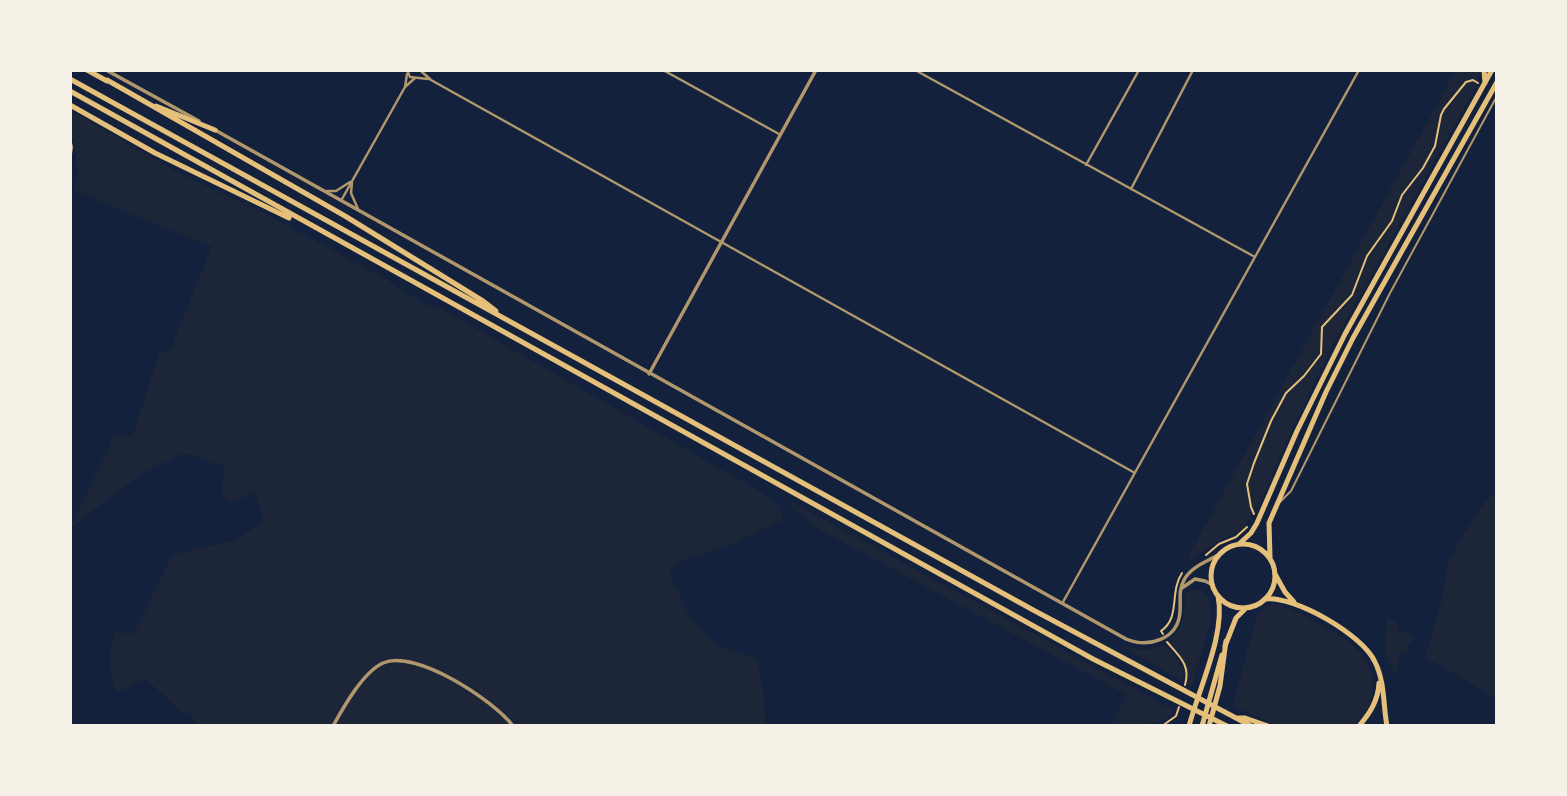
<!DOCTYPE html>
<style>
body{margin:0}
#map{position:relative;width:1567px;height:796px;overflow:hidden;background:#14213d;font-family:"Fira Sans Condensed",sans-serif}
canvas{display:block}
.frame{position:absolute;inset:0;border:72px solid #f6f1e7;pointer-events:none}
</style>
<div id="map">
<canvas width="1567" height="796"></canvas>
<div class="frame"></div>
</div>
<script>
const g = document.querySelector('canvas').getContext('2d');
g.lineJoin = 'round';
function fill(path, color) { g.fillStyle = color; g.fill(path, 'evenodd'); }
function stroke(path, color, width, dash) { g.strokeStyle = color; g.lineWidth = width; g.lineCap = dash ? 'butt' : 'round'; g.setLineDash(dash || []); g.stroke(path); }
fill(new Path2D(`
 M1456,70H1480L1476,87L1333,344L1292,430L1258,507L1241,531L1222,539L1190,561L1188,557Z
 M70,110L182,175L262,212L388,280L393,285L428,306L440,308L761,492L779,506L782,520L731,545L680,561L670,573L674,584L679,590C678,604 706,640 720,646C731,652 745,654 757,658L763,690L766,726H199L190,716L192,714L181,712L147,680C133,681 126,692 116,692C108,673 109,652 115,632L134,634L172,555L235,540L263,522L258,499L254,491C246,499 239,502 227,501L222,494L224,466L185,453L144,472L70,528L114,437L133,435L160,352L170,350L212,247L73,190L79,173L75,168C78,147 74,146 70,128C69,123 70,115 70,110Z
 M1492,493L1497,499V699L1425,657L1443,596L1447,564L1472,520Z
 M788,500L1174,710C1165,727 1150,722 1133,724C1126,724 1119,726 1111,726L1127,695L809,524C806,513 792,511 788,500Z
 M1192,590H1201L1208,596L1212,617L1192,685L1187,683C1191,664 1178,656 1170,640C1184,627 1185,614 1185,595Z
 M1269,605H1281L1290,609C1322,626 1377,645 1373,689C1372,705 1365,716 1352,726H1279L1233,706L1255,621L1261,611Z
 M1387,618L1394,620L1399,631L1414,636L1412,643H1408L1407,652H1399L1397,672L1394,674L1385,650Z
 M1165,645L1183,667V681L1120,646L1148,650Z`), '#1d2539');
stroke(new Path2D(`
 M1254,514L1251,507L1247,484L1254,463L1271,421L1286,393L1304,376L1321,354L1322,327L1352,295L1367,256L1392,221L1402,195L1423,168L1435,146L1441,115L1444,109L1466,82L1473,80L1478,83
 M1206,555L1219,544L1236,537L1247,527
 M1163,634L1161,631C1181,617 1169,593 1182,573
 M1167,642C1179,656 1191,665 1185,685
 M1162,726L1176,716L1179,707`), '#e5c07b', 2);
stroke(new Path2D(`
 M1280,502L1291,491L1390,293L1497,96`), '#b1986c', 2);
stroke(new Path2D(`
 M407,70L410,77L428,79
 M663,70L779,134
 M915,70L1255,257
 M421,71L431,80L1135,473
 M405,87L415,78
 M70,140L72,147L70,158
 M1086,165L1139,70
 M352,183L351,193L358,209
 M1131,189L1193,70
 M327,191H336L350,182
 M342,199L405,87L407,74
 M1063,602L1359,70`), '#b1986c', 2.5);
stroke(new Path2D(`
 M106,70L199,121
 M1495,70L1497,71
 M215,130L1126,639C1148,648 1178,640 1180,612C1181,601 1178,591 1184,580C1191,567 1206,562 1218,555
 M649,374L816,70
 M1182,588L1195,579L1205,581L1213,585
 M333,726C343,708 363,672 383,663C416,649 493,700 513,726`), '#b1986c', 3.5);
stroke(new Path2D(`
 M1484,70L1485,83
 M1211 576a32 32 0 1 1 64 0a32 32 0 1 1-64 0Z
 M1239,544L1251,533L1257,523L1297,431L1345,334L1492,70
 M1270,557L1269,523L1326,392L1353,338L1497,82
 M1225,646L1236,618L1245,609
 M1189,726C1199,688 1226,633 1218,596
 M1202,726L1222,655`), '#e5c07b', 5);
stroke(new Path2D(`
 M87,70L107,81
 M70,79L1035,611L1251,726
 M107,80L345,216L483,301L496,311
 M70,91L1093,659L1227,726
 M70,105L155,153L289,218
 M156,106L215,130
 M1275,574L1285,592L1294,602
 M1265,599C1294,595 1363,635 1375,662C1385,682 1383,705 1387,726
 M1238,718H1245L1268,726
 M1209,726L1220,686L1226,641
 M1359,726C1370,713 1378,701 1379,683`), '#e5c07b', 5);
</script>
